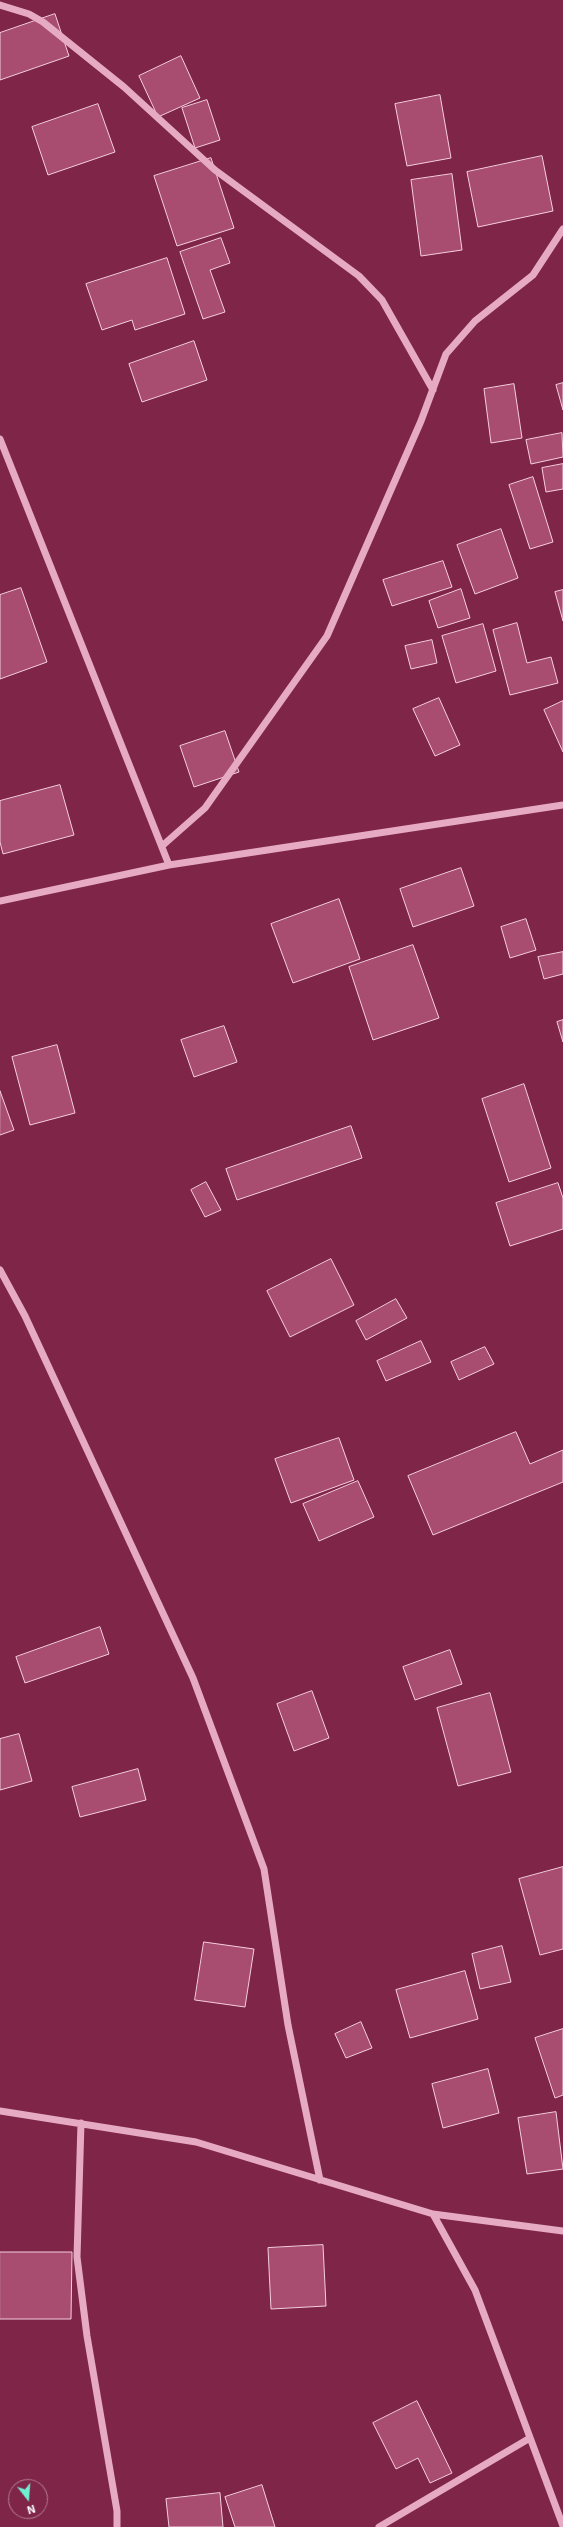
<!DOCTYPE html>
<style>
body{margin:0}
#map{position:relative;width:563px;height:2527px;overflow:hidden;background:#7f2547;font-family:"Exo 2",sans-serif}
canvas{display:block}
.north{position:absolute;left:8px;top:2479px;width:40px;height:40px;box-sizing:border-box;background:#7f2547;border:1px solid #b27c91;border-radius:50%;rotate:163deg;font-size:11px;font-weight:700;line-height:16px;text-align:center;color:#fff}
.north::after{content:'';display:block;margin:auto;width:14px;height:18px;background:#6ff0d2;clip-path:polygon(50% 0,100% 100%,50% 72%,0 100%)}
</style>
<div id="map">
<canvas width="563" height="2527"></canvas>
<div class="north">N</div>
</div>
<script>
const g = document.querySelector('canvas').getContext('2d');
g.lineJoin = 'round';
function fill(path, color) { g.fillStyle = color; g.fill(path, 'evenodd'); }
function stroke(path, color, width, dash) { g.strokeStyle = color; g.lineWidth = width; g.lineCap = dash ? 'butt' : 'round'; g.setLineDash(dash || []); g.stroke(path); }
const building = new Path2D(`
 M55,14L69,56L0,80V33Z
 M181,56L200,98L158,117L139,76Z
 M440,95L451,158L407,166L395,104Z
 M207,100L220,140L195,148L182,108Z
 M98,104L115,152L48,175L32,127Z
 M542,156L553,211L478,227L467,172Z
 M211,158L234,228L177,246L154,176Z
 M452,174L462,250L421,256L411,180Z
 M221,238L230,263L210,270L225,312L203,319L180,252Z
 M167,258L185,314L135,330L132,320L102,330L86,284Z
 M194,341L207,380L142,402L129,364Z
 M563,383V410L556,385Z
 M514,384L522,438L491,443L484,389Z
 M562,433L563,457L531,464L526,440Z
 M563,464V489L546,492L542,468Z
 M533,477L553,542L530,549L509,485Z
 M501,529L518,578L475,594L457,545Z
 M443,561L452,587L392,606L383,580Z
 M21,588L47,662L0,679V595Z
 M461,589L470,618L438,628L429,601Z
 M563,590V621L555,592Z
 M517,623L527,663L551,657L558,683L510,695L493,630Z
 M483,624L496,671L456,683L442,636Z
 M432,640L437,663L411,669L405,646Z
 M439,698L460,745L435,756L413,709Z
 M563,701V752L544,710Z
 M225,731L239,772L194,787L180,746Z
 M60,785L74,835L3,854L0,842V801Z
 M461,868L474,906L413,927L400,889Z
 M339,899L360,959L293,983L271,924Z
 M526,919L536,950L510,958L501,927Z
 M413,945L439,1018L373,1040L349,967Z
 M563,952V974L544,979L538,957Z
 M563,1020V1042L557,1022Z
 M224,1026L237,1062L194,1077L181,1040Z
 M57,1045L75,1113L30,1125L12,1057Z
 M524,1084L551,1168L509,1182L482,1099Z
 M0,1091L14,1130L0,1135Z
 M351,1126L362,1158L237,1200L226,1169Z
 M206,1182L221,1210L205,1217L191,1190Z
 M558,1183L563,1198V1229L510,1246L496,1203Z
 M331,1259L354,1305L290,1337L267,1291Z
 M396,1299L407,1318L366,1340L356,1321Z
 M421,1341L431,1362L386,1381L377,1361Z
 M485,1347L494,1364L459,1380L451,1362Z
 M516,1432L530,1464L563,1450V1482L433,1535L408,1476Z
 M339,1438L354,1480L291,1503L275,1459Z
 M358,1481L374,1517L319,1541L303,1504Z
 M100,1627L109,1654L25,1683L16,1657Z
 M450,1650L462,1684L415,1700L403,1667Z
 M312,1691L329,1738L294,1751L277,1704Z
 M490,1693L511,1772L458,1786L437,1708Z
 M19,1734L32,1781L0,1790V1739Z
 M138,1769L146,1800L80,1817L72,1787Z
 M563,1867V1949L540,1955L519,1879Z
 M204,1942L254,1949L245,2007L195,2000Z
 M502,1946L511,1982L480,1989L472,1954Z
 M465,1971L478,2019L410,2038L396,1990Z
 M361,2022L372,2048L346,2058L335,2034Z
 M563,2029V2095L555,2098L535,2038Z
 M488,2069L499,2113L443,2128L432,2084Z
 M556,2112L563,2169L527,2174L518,2118Z
 M323,2245L326,2306L271,2309L268,2248Z
 M0,2252H72L71,2319H0Z
 M417,2401L452,2473L430,2483L418,2458L396,2469L373,2423Z
 M262,2485L275,2527H235L225,2497Z
 M220,2493L223,2527H169L166,2499Z`);
fill(building, '#a84d70');
stroke(building, '#f5cede', 1);
stroke(new Path2D(`
 M0,5L29,14L43,22L124,87L215,170L359,276L382,300L433,390
 M0,439L169,865
 M162,846L205,808L327,636L421,421L446,354L475,321L533,275L563,229
 M0,901L169,865L563,805
 M0,1270L25,1316L193,1678L264,1869L288,2025L320,2180
 M0,2111L196,2142L433,2214L475,2290L563,2526
 M81,2123L77,2257L87,2336L117,2511V2527
 M433,2214L563,2231
 M379,2527L530,2438`), '#e6abc2', 7);
</script>
